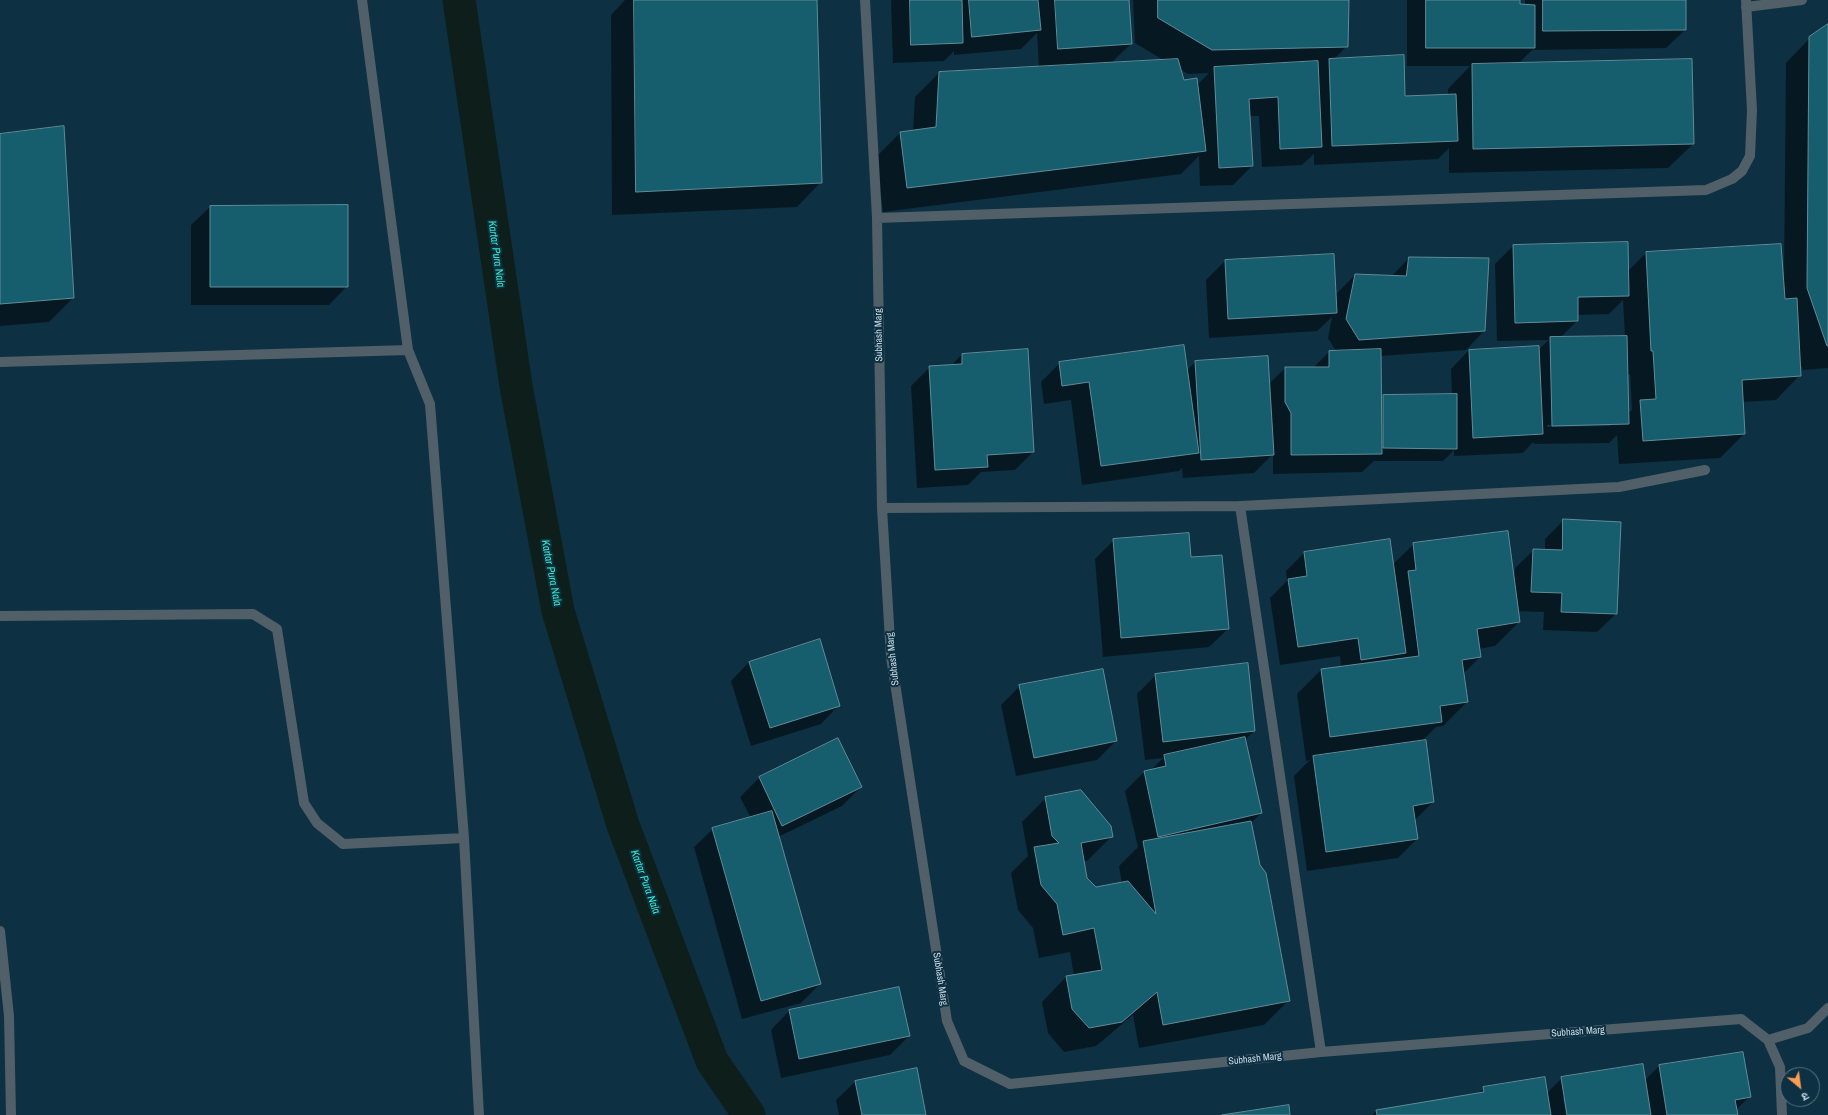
<!DOCTYPE html>
<meta charset="utf-8">
<style>
body{margin:0}
#map{position:relative;width:1828px;height:1115px;overflow:hidden;background:#0d3042;font-family:"Archivo Narrow","Noto Sans Devanagari",sans-serif}
canvas{display:block}
.north{position:absolute;left:1780px;top:1067px;width:40px;height:40px;box-sizing:border-box;background:#0d3042;border:1px solid #577483;border-radius:50%;rotate:151deg;font-size:11px;font-weight:700;line-height:16px;text-align:center;color:#c7d9e5}
.north::after{content:'';display:block;margin:auto;width:14px;height:18px;background:#fc9d54;clip-path:polygon(50% 0,100% 100%,50% 72%,0 100%)}
</style>
<div id="map">
<canvas width="1828" height="1115"></canvas>
<div class="north">उ</div>
</div>
<script>
const g = document.querySelector('canvas').getContext('2d');
g.lineJoin = 'round';
function fill(path, color) { g.fillStyle = color; g.fill(path, 'evenodd'); }
function stroke(path, color, width, dash) { g.strokeStyle = color; g.lineWidth = width; g.lineCap = dash ? 'butt' : 'round'; g.setLineDash(dash || []); g.stroke(path); }
function label(font, color, halo, rows, align = 'center') {
  g.font = font + ' "Archivo Narrow",sans-serif'; g.lineWidth = 4; g.setLineDash([]); g.textBaseline = 'middle'; g.strokeStyle = halo; g.fillStyle = color; for (const [text, x, y, turn = 0] of rows) {
    g.save(); g.translate(x, y); g.rotate((+turn || 0) * Math.PI / 180); g.textAlign = isNaN(turn) ? turn : align; if (halo) g.strokeText(text, 0, 0); g.fillText(text, 0, 0); g.restore();
  }
}
fill(new Path2D(`
 M625,0H816L821,182L797,207L612,215L611,15Z
 M891,0H1128L1131,44L1111,63L1165,61L1135,43L1133,0H1348L1347,46L1333,60L1404,97L1448,95V89L1470,66H1407V0H1519V5H1525V0H1685V30L1666,48L1532,50L1518,64L1691,60L1693,144L1668,168L1449,173V148L1438,159L1314,165V154L1302,165L1262,167L1259,116H1249L1252,166L1233,185L1200,186L1199,156L1181,174L883,212L876,157L900,133L913,131L915,97L939,73L1039,67L1037,33L1021,49L954,55V51L944,61L893,63ZM1180,69L1188,74L1209,73L1197,85L1184,81Z
 M1828,25V368L1803,370L1800,363V375L1776,400L1742,402L1744,434L1720,458L1619,464L1617,435L1609,443L1534,444L1533,442L1523,453L1454,456V450L1443,461H1374L1362,472L1273,474V454L1254,473L1183,478L1182,468L1179,471L1082,485L1071,400L1044,404L1041,382L1060,363L1187,370L1195,362L1267,357L1269,384L1285,368H1313L1329,352L1336,351L1328,338L1332,317L1317,331L1209,338L1206,280L1225,261L1333,255L1335,295L1355,275L1391,277L1409,258L1484,331L1466,350L1380,356V399L1384,396L1452,395L1451,369L1469,350H1538L1549,340L1497,341L1495,264L1514,245L1627,272L1646,253L1780,245L1782,275H1784L1786,63L1810,38ZM1610,295V297L1573,298V296ZM1623,300L1625,337L1560,338L1577,321V315L1609,314ZM1627,374H1630L1632,410L1627,414ZM1610,424V426L1547,427V425Z
 M0,135L73,298L49,322L0,326Z
 M347,206V286L329,305H191V225L210,207Z
 M962,354L1033,452L1015,470L981,472L968,485L917,488L911,386L930,367L951,366Z
 M1564,520L1616,614L1597,632L1543,630L1544,612L1517,611L1519,622L1495,646L1479,649L1480,657L1463,674L1467,702L1443,726L1436,727L1421,742L1433,802L1414,821L1417,839L1398,858L1307,871L1294,776L1310,760L1306,761L1297,694L1321,670L1341,668L1340,656L1280,665L1270,598L1287,581L1286,571L1304,553L1392,565L1414,544L1514,579L1515,568L1534,550H1545V539Z
 M1114,540L1190,558L1228,629L1209,647L1103,657L1095,559Z
 M749,662L839,705L821,724L751,746L731,681Z
 M1156,675L1254,731L1245,740L1261,813L1251,823L1288,1001L1264,1025L1139,1048L1133,1015L1096,1046L1064,1052L1048,1033L1042,1002L1066,977L1074,976L1070,952L1039,958L1033,928L1018,910L1011,873L1028,856L1022,822L1046,798L1112,836L1087,861H1083L1086,878L1095,888L1122,884L1119,866L1138,847L1125,791L1144,772L1150,771L1163,758L1145,760L1137,694Z
 M1020,686L1116,741L1097,760L1016,776L1001,705Z
 M838,740L861,787L842,806L778,837L820,984L801,1003L742,1019L694,847L713,829L751,818L740,797L759,778Z
 M789,1011L909,1036L890,1055L781,1078L771,1030Z
 M1742,1053L1749,1097L1736,1110L1737,1115H1568L1565,1097H1563L1566,1115H1372L1376,1111L1478,1094L1484,1088L1546,1094L1562,1078L1645,1080L1659,1066Z
 M855,1082L925,1115H839L836,1100Z`), '#0007');
stroke(new Path2D(`
 M459,0L516,386L558,611L623,825L712,1061L749,1115`), '#0e1f1b', 33);
const building = new Path2D(`
 M634,0H817L822,183L636,192Z
 M910,0H962L963,43L911,45Z
 M969,0H1038L1041,30L972,37Z
 M1055,0H1129L1132,44L1058,49Z
 M1158,0H1349L1348,47L1212,50L1158,18Z
 M1426,0H1520V4L1535,5V48H1426Z
 M1543,0H1686V30L1543,31Z
 M1828,24V346H1827L1807,288L1809,37Z
 M1404,55L1405,96L1456,94L1458,141L1332,146L1329,59Z
 M1178,59L1184,80L1197,78L1206,151L907,188L900,132L936,127L939,72Z
 M1692,59L1694,144L1473,149L1472,64Z
 M1318,61L1322,147L1280,149L1278,97L1249,99L1253,166L1219,168L1214,67Z
 M64,126L74,298L0,304V134Z
 M348,205V287H210V206Z
 M1628,242L1629,296L1578,297V321L1515,323L1513,245Z
 M1781,244L1785,299L1797,298L1801,376L1742,380L1745,434L1643,441L1640,400L1656,399L1653,351H1651L1646,252Z
 M1334,254L1337,313L1228,319L1225,260Z
 M1409,257L1489,258L1485,331L1359,340L1346,319L1355,274L1406,276Z
 M1627,336L1629,424L1552,426L1550,337Z
 M1184,345L1199,453L1101,466L1089,382L1062,386L1059,362Z
 M1539,346L1543,434L1473,438L1469,350Z
 M1028,349L1034,452L987,455L988,467L935,470L929,366L962,364V354Z
 M1381,349L1382,454L1291,455V413L1285,402V367H1329V351Z
 M1268,356L1274,455L1201,460L1195,361Z
 M1457,394V449L1383,448V395Z
 M1563,519L1621,522L1617,614L1561,612L1562,593L1531,592L1533,549L1562,550Z
 M1508,531L1520,622L1477,629L1481,657L1462,660L1468,702L1440,706L1442,722L1330,737L1321,669L1419,656L1408,571L1416,570L1413,543Z
 M1189,533L1191,557L1222,555L1229,629L1121,638L1113,539Z
 M1390,539L1406,653L1361,660L1358,638L1298,647L1288,579L1307,576L1304,552Z
 M820,639L840,706L770,728L749,662Z
 M1248,663L1255,731L1163,742L1155,674Z
 M1103,669L1117,741L1034,758L1019,685Z
 M1245,737L1262,813L1158,837L1144,771L1166,766L1164,755Z
 M838,738L862,787L782,826L759,777Z
 M1426,740L1434,802L1413,806L1418,839L1326,852L1313,756Z
 M1081,790L1111,826L1113,837L1081,843L1087,878L1096,887L1128,881L1156,914L1143,841L1251,821L1260,865L1266,873L1290,1001L1163,1025L1157,992L1122,1022L1089,1028L1072,1009L1066,976L1102,970L1094,928L1063,935L1057,904L1041,885L1034,847L1059,843L1052,836L1045,797Z
 M772,811L821,984L761,1001L712,828Z
 M899,987L910,1036L799,1059L789,1010Z
 M1743,1052L1751,1097L1735,1100L1738,1115H1667L1659,1065Z
 M1643,1064L1651,1115H1567L1561,1077Z
 M917,1068L926,1115H862L855,1081Z
 M1545,1077L1551,1115H1377L1376,1110L1484,1092L1483,1087Z
 M1289,1105L1290,1115H1222Z`);
fill(building, '#165d6d');
stroke(building, '#608c98', 1);
stroke(new Path2D(`
 M1746,7L1802,0`), '#515f68', 10);
stroke(new Path2D(`
 M362,0L408,350
 M865,0L877,218L882,508L891,657L947,1021L964,1061L1010,1084L1321,1052L1741,1019L1768,1040L1780,1067L1782,1115
 M877,218L1706,190L1732,179L1742,171L1750,156L1752,110L1746,0
 M0,362L408,350L430,404L464,838L479,1115
 M1240,506L1321,1052
 M882,508L1240,506L1619,487L1705,470
 M0,616L253,614L277,629L304,803L317,823L343,844L464,838
 M0,931L9,1016L11,1115
 M1768,1040L1808,1028L1828,1008`), '#515f68', 10);
label('10px', '#c7d9e5', '#0d3042', [
 ["Subhash Marg",879,335,-91],
 ["Subhash Marg",893,659,-96],
 ["Subhash Marg",940,979,81],
 ["Subhash Marg",1578,1032,-4],
 ["Subhash Marg",1255,1059,-6]
]);
label('italic 11px', '#35ebc8', '#0d3042', [
 ["Kartar Pura Nala",496,254,82],
 ["Kartar Pura Nala",551,573,79],
 ["Kartar Pura Nala",645,882,70]
]);
</script>
